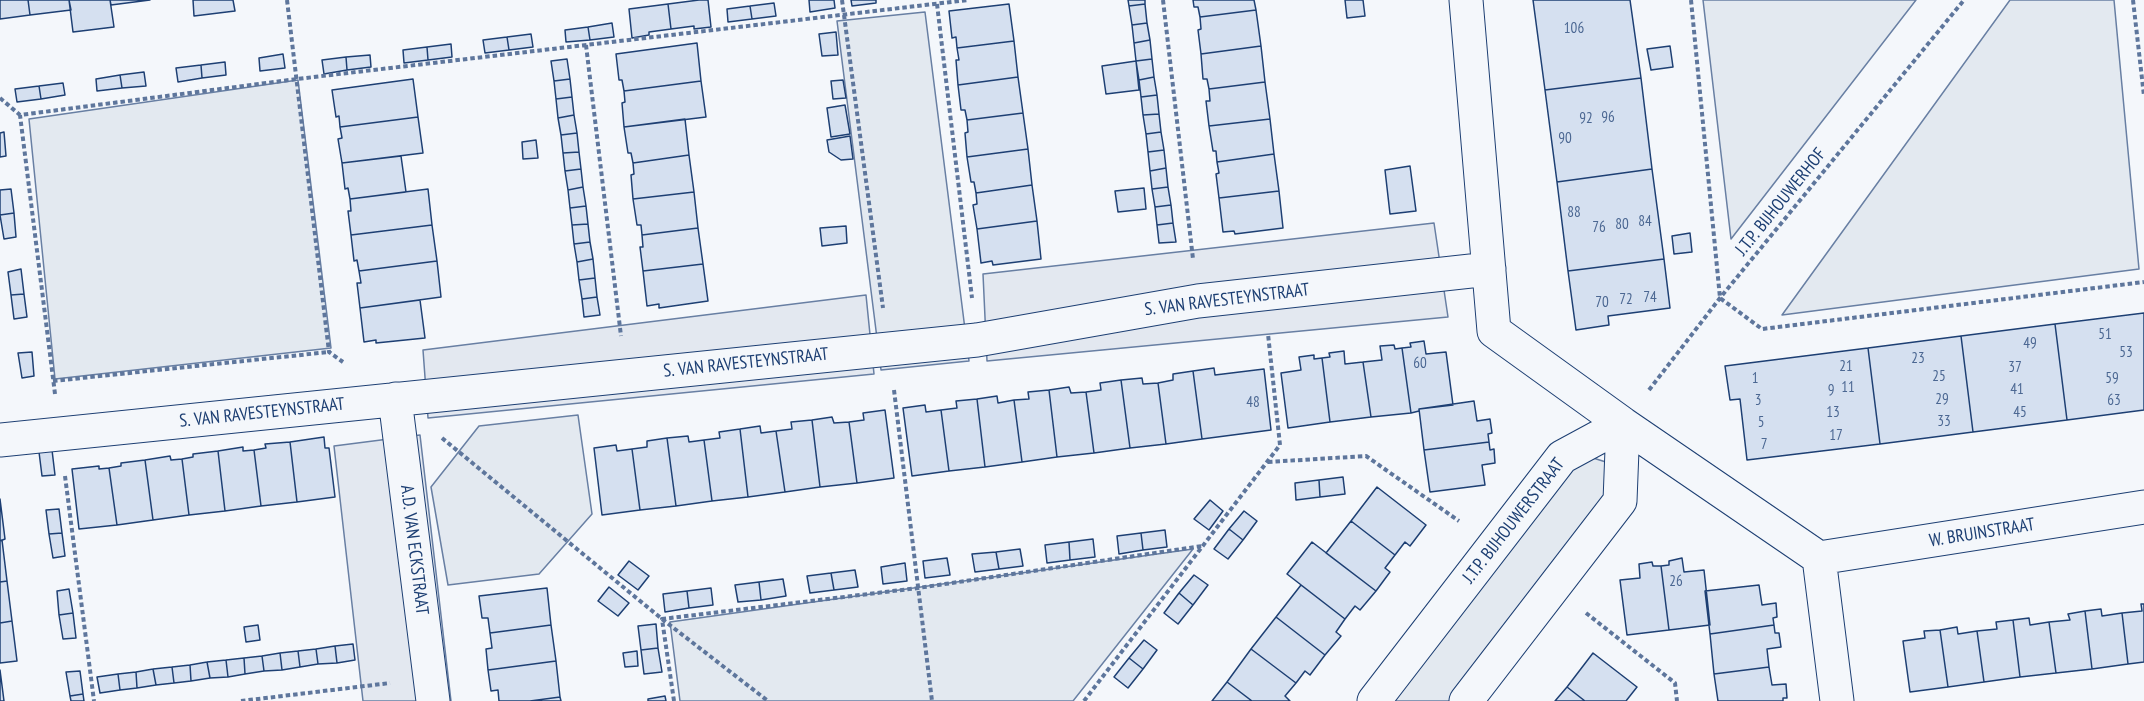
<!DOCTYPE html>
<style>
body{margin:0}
canvas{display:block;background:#f4f7fb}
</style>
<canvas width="2144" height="701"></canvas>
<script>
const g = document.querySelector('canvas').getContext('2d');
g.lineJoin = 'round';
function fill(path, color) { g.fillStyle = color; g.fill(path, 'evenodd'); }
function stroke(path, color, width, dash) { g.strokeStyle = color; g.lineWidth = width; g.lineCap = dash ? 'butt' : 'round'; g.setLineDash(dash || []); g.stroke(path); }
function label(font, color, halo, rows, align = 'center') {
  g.font = font + ' "PT Sans Narrow",sans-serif'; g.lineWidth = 4.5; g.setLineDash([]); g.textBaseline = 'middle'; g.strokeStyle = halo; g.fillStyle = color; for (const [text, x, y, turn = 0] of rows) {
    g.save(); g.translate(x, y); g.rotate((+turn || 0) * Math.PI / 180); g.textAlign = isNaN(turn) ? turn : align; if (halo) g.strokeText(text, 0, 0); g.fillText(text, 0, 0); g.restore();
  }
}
const green = new Path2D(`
 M1703,0H1916L1731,239Z
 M2010,0H2114L2139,269L1782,315Z
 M925,12L969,361L881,370L837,21Z
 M298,80L331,348L55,379L29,119Z
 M578,415L592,514L539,574L448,585L431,487L479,426Z
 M1590,457L1609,463L1617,481L1456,701H1389L1569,468Z
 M1193,549L1073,701H680L670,622Z`);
fill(green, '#e3e9f0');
stroke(green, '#687fa3', 1.5);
const parking = new Path2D(`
 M1434,223L1448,317L987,361L983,274Z
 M866,295L874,374L428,418L423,350Z
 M420,435L451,701H363L334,446Z`);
fill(parking, '#e3e8f0');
stroke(parking, '#687fa3', 1.5);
const building = new Path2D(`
 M0,0H28L30,15L0,19Z
 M28,0H69L71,10L30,15Z
 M69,0H110L114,27L73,32Z
 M110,0H150L111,5Z
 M193,0H233L235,11L194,16Z
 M699,0H708L711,27L694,29V26L671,29L668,4Z
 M809,0H834L835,8L810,12Z
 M851,0H876V3L852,6Z
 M1128,0H1145V4L1129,6Z
 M1193,0H1254L1256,10L1200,17L1198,7H1194Z
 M1345,0H1363L1365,16L1347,18Z
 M1533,0H1630L1641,78L1545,90Z
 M774,3L776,16L752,19L750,6Z
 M668,4L671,29L649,32V35L632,38L629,9Z
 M1009,4L1014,41L957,48L956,37L952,38L949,11Z
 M1145,4L1147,23L1132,25L1129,6Z
 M750,6L752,19L728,22L727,9Z
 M1256,10L1261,46L1201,54L1198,30L1201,29L1200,17Z
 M612,23L614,37L590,40L588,27Z
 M1147,23L1150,40L1134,43L1132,25Z
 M588,27L590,40L566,42L565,30Z
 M836,32L838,55L822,56L819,34Z
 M531,34L533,47L509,50L507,37Z
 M507,37L509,50L485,53L483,40Z
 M1150,40L1152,59L1136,61L1134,43Z
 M1014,41L1018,77L958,85L956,60H959L957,48Z
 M697,43L701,81L624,91L622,80H619L616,54Z
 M451,44L452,57L428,60L427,47Z
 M1261,46L1265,82L1209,89L1207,79H1203L1201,54Z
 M1670,46L1673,67L1651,70L1647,49Z
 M427,47L428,60L404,63L403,50Z
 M283,54L285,68L260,71L259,58Z
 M370,55L371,67L347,70L346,57Z
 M346,57L347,70L324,74L322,60Z
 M567,59L570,79L554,81L551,61Z
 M1152,59L1154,77L1139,80L1136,61Z
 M1136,61L1139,90L1106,94L1102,66Z
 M225,62L226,75L202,78L201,65Z
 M201,65L202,78L178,82L176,68Z
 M144,72L146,86L122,88L120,75Z
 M120,75L122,88L97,91L96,79Z
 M1018,77L1023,113L967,120L965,110H961L958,85Z
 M1154,77L1157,95L1141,97L1139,80Z
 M1641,78L1652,169L1557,182L1545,90Z
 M413,79L418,117L340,127L339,116L336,117L332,90Z
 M570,79L572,97L556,99L554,81Z
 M843,80L846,98L833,99L831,81Z
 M701,81L706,117L624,127L622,103L625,102L624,91Z
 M1265,82L1270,119L1209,126L1206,101H1210L1209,89Z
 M63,83L65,95L41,99L39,86Z
 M39,86L41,99L17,102L15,89Z
 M1157,95L1159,114L1143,115L1141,97Z
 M572,97L574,115L558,118L556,99Z
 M845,105L850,134L831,137L827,108Z
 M1023,113L1028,149L967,157L965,133L968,132L967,120Z
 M1159,114L1161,132L1146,134L1143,115Z
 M574,115L577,133L561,135L558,118Z
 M418,117L423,153L342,163L338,139L342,138L340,127Z
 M685,119L689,155L633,163L631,153H628L624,127Z
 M1270,119L1274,154L1217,162L1216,151H1213L1209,126Z
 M4,132L6,156L0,157V133Z
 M1161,132L1164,150L1148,152L1146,134Z
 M577,133L579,152L563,153L561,135Z
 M850,136L853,159L841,160L829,152L827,140Z
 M536,140L538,158L523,159L522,142Z
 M1028,149L1032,185L976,193L974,182H971L967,157Z
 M1164,150L1166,168L1150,171L1148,152Z
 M579,152L581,169L565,171L563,153Z
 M1274,154L1279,191L1219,198L1216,174L1219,173L1217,162Z
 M689,155L694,192L633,199L631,175L634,174L633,163Z
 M401,156L406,192L350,199L348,188L345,189L342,163Z
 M1410,166L1416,211L1390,214L1385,170Z
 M1166,168L1168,187L1152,189L1150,171Z
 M581,169L583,187L568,190L565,171Z
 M1652,169L1664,259L1568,271L1557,182Z
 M1032,185L1037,221L977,229L973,205L977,204L976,193Z
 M583,187L586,206L570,208L568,190Z
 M1168,187L1171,205L1155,207L1152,189Z
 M1144,188L1146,209L1118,212L1115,191Z
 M11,189L14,213L0,215V190Z
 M428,189L432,225L351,235L348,211H351L350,199Z
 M1279,191L1283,228L1235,234L1234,231L1223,232L1219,198Z
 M694,192L698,228L642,235L641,225H637L633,199Z
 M1171,205L1173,223L1157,225L1155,207Z
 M586,206L588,224L572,225L570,208Z
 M14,213L16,237L4,239L0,215Z
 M1037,221L1041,259L993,265L992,261L981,263L977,229Z
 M1173,223L1176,242L1159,243L1157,225Z
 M588,224L590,242L574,244L572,225Z
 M432,225L437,261L359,271L357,260L354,261L351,235Z
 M846,226L847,243L822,246L820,228Z
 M698,228L703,264L643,271L640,247H643L642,235Z
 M1690,233L1692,252L1674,254L1672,236Z
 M590,242L593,259L577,262L574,244Z
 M593,259L595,278L579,280L577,262Z
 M1664,259L1670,308L1608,316L1609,325L1576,330L1568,271Z
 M437,261L441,297L360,308L357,283H361L359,271Z
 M703,264L708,301L659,308V304L647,306L643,271Z
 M21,269L24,294L11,295L8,272Z
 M595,278L597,297L582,299L579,280Z
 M24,294L27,317L14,319L11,295Z
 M597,297L600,315L584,317L582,299Z
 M420,300L425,338L376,343V340L364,342L360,308Z
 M2144,313V410L2067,420L2055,324Z
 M2055,324L2067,420L1973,432L1961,336Z
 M1961,336L1973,432L1880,444L1868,348Z
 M1424,341L1426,354L1446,352L1453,405L1419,409V411L1411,413L1402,348L1411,347L1410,343Z
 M1394,345L1395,349L1402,348L1411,413L1371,417L1363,362L1382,360L1380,346Z
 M1868,348L1880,444L1747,460L1740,399L1730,400L1725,366Z
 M1344,351L1345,364L1363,362L1371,417L1330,422L1322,358L1330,357L1329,353Z
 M32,352L34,376L22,378L18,353Z
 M1314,355V359L1322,358L1330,422L1288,428L1281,373L1301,370L1299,357Z
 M1214,368L1215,375L1264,369L1271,430L1202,439L1193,371Z
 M1193,371L1202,439L1166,444L1158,383L1173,380V374Z
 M1142,378L1143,384L1158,383L1166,444L1130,448L1121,380Z
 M1121,380L1130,448L1094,453L1086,392L1101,390L1100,383Z
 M1069,387L1071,393L1086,392L1094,453L1057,457L1049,390Z
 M1049,390L1057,457L1022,462L1014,400L1029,399L1028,392Z
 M997,396L998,403L1014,400L1022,462L985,467L977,399Z
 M977,399L985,467L949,471L941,410L957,408L956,401Z
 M1474,401L1477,421L1490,419L1492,433L1488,434L1489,442L1424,450L1419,409Z
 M925,405L926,412L941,410L949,471L912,476L903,408Z
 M885,410L894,478L857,483L849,422L864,420L863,413Z
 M832,417L834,423L849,422L857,483L820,487L812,420Z
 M812,420L820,487L785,492L776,431L792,429L791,422Z
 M760,426L761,433L776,431L785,492L748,497L740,429Z
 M740,429L748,497L712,501L704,440L720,438L719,432Z
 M688,436L689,442L704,440L712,501L676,506L667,438Z
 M324,437L325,448H329L335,497L297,502L290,442Z
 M667,438L676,506L640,510L632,449L647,447V441Z
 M290,442L297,502L261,506L254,450L266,448L265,444Z
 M1489,442L1490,450L1494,449L1495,463L1482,465L1485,485L1430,492L1424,450Z
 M616,445L617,451L632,449L640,510L602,515L594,448Z
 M243,447V451L254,450L261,506L225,511L218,451Z
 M52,450L55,475L42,476L39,452Z
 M218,451L225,511L189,515L182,459L193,457V454Z
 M170,456L171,460L182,459L189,515L153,520L145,460Z
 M145,460L153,520L117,525L109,468L121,466V463Z
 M99,466V469L109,468L117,525L79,529L72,469Z
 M1343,477L1345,494L1320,497L1319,480Z
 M1319,480L1320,497L1296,500L1295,483Z
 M1377,487L1426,525L1410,546L1405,542L1395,555L1351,521Z
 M0,499L5,539L0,541Z
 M1210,500L1223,511L1209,530L1194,519Z
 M59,509L62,533L49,534L46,510Z
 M1244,511L1257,521L1243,540L1229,529Z
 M1351,521L1395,555L1385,568L1390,572L1376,591L1326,553Z
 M1229,529L1243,540L1228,559L1214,549Z
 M1165,530L1167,547L1143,550L1141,533Z
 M62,533L65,556L53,558L49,534Z
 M1141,533L1143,550L1119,554L1117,536Z
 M1093,539L1095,557L1070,560L1069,542Z
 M2,540L7,581L0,582V541Z
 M1069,542L1070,560L1047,563L1045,545Z
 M1312,542L1376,591L1360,610L1355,606L1345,619L1287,574Z
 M1020,549L1023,566L999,569L996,552Z
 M996,552L999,569L975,572L972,554Z
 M947,558L950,575L925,578L923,561Z
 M1682,558L1684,572L1704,570L1710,625L1669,630L1661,566L1669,565V561Z
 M629,561L649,576L638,590L618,575Z
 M1652,562L1653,566H1661L1669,630L1627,635L1620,580L1640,578L1639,564Z
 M905,563L907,581L883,584L881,567Z
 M855,570L858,587L834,590L831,573Z
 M831,573L834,590L810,593L807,576Z
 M1194,575L1208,585L1193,605L1179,593Z
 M783,579L786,596L761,600L759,582Z
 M7,581L12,621L0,623V582Z
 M759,582L761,600L738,602L735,585Z
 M1301,585L1345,619L1336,632L1341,636L1325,655L1276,617Z
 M1759,585L1762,605L1776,603L1777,617L1773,618L1774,625L1710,634L1705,591Z
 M609,587L629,603L618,616L598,601Z
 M547,588L551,625L490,633L488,618H482L479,596Z
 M711,588L713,605L689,608L687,591Z
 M69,589L73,613L59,615L57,591Z
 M687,591L689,608L665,612L663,594Z
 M1179,593L1193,605L1178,624L1164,613Z
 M2141,604H2144V662L2128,664L2122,613L2142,611Z
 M2101,609L2102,616L2122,613L2128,664L2092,669L2085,611Z
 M2085,611L2092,669L2056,673L2049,622L2070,620L2068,614Z
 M73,613L76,638L63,639L59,615Z
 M1276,617L1325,655L1310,675L1305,671L1296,683L1251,649Z
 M2029,618L2030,625L2049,622L2056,673L2020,677L2013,620Z
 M2013,620L2020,677L1984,682L1977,631L1997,629L1996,622Z
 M12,621L17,661L0,663V623Z
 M656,624L658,648L641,650L638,626Z
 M258,625L260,640L246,642L244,627Z
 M551,625L556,661L488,670L486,649L492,648L490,633Z
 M1774,625L1775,633H1779L1781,647L1767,649L1769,667L1714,674L1710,634Z
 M1957,627L1958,634L1977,631L1984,682L1948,687L1940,630Z
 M1940,630L1948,687L1910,692L1903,641L1925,638L1924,631Z
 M1144,640L1157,650L1143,669L1129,658Z
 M353,644L355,660L337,663L335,646Z
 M335,646L337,663L318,664L316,649Z
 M658,648L662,672L644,674L641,650Z
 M316,649L318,664L300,667L298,651Z
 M1251,649L1296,683L1285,696L1290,701H1252L1227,682Z
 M298,651L300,667L282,670L280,653Z
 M637,651L638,666L625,667L623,653Z
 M280,653L282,670L264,671L262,656Z
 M1593,653L1637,687L1626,701H1585L1567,687Z
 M262,656L264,671L245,674L244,658Z
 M244,658L245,674L228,677L226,660Z
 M1129,658L1143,669L1128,688L1114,677Z
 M226,660L228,677L210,678L207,662Z
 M556,661L560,697L530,701H499L498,690L491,691L488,670Z
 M207,662L210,678L191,681L190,665Z
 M190,665L191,681L174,683L172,667Z
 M172,667L174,683L156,685L153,669Z
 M1769,667L1772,685L1786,684L1787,698H1783V701H1718L1714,674Z
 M153,669L156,685L137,688L136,672Z
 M0,670L4,701H0Z
 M80,671L83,694L70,696L66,672Z
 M136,672L137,688L120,690L118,674Z
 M118,674L120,690L100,693L97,677Z
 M1227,682L1252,701H1212Z
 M1567,687L1585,701H1555Z
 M83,694L84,701H71L70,696Z
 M665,696L666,701H648V699Z
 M560,697L561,701H530Z`);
fill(building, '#d5e0f0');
stroke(building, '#1d3f73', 1.5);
const street = new Path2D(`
 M1466,0L1494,331L1623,424L1819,558L1837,701
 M395,399L433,701
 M0,440L977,340L1198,301L1489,269
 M1819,558L2144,507
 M1374,701L1562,457L1623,424
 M1466,701L1620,501L1623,424`);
stroke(street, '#1d3f73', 35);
stroke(new Path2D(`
 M287,0L329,352L343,362
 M842,0L883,308
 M1163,0L1193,259
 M1691,0L1720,298L1762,329L2144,282
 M2133,0L2144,96
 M937,4L972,298
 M586,45L621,336
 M0,98L20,115
 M53,381L329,352
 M894,390L932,701
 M1649,390L1720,298L1964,0
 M55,394L20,115L297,79L968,0
 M442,438L662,619L768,701
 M1268,462L1366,456L1459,521
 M65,476L94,701
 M1586,613L1675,683L1677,701
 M241,701L390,683
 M674,701L662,619L918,588L1202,546
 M1084,701L1280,445L1268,334`), '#5e769c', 4, [4.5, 3]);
stroke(street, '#f4f7fb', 33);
label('15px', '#4b6792', null, [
 ["106",1574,29],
 ["96",1608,118],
 ["92",1586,119],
 ["90",1565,139],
 ["88",1574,213],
 ["84",1645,222],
 ["80",1622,225],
 ["76",1599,228],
 ["74",1650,298],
 ["72",1626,300],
 ["70",1602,303],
 ["51",2105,335],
 ["49",2030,344],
 ["53",2126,353],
 ["23",1918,359],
 ["60",1420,364],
 ["21",1846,367],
 ["37",2015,368],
 ["25",1939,377],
 ["1",1755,379],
 ["59",2112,379],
 ["11",1848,388],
 ["41",2017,390],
 ["9",1831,391],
 ["29",1942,400],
 ["3",1758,401],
 ["63",2114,401],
 ["48",1253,403],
 ["13",1833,413],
 ["45",2020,413],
 ["33",1944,422],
 ["5",1761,423],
 ["17",1836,436],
 ["7",1764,445],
 ["26",1676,582]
]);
label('18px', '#1d3f73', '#f4f7fb', [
 ["J.T.P. BIJHOUWERHOF",1781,202,-51],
 ["S. VAN RAVESTEYNSTRAAT",1227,300,-7],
 ["S. VAN RAVESTEYNSTRAAT",746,363,-6],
 ["S. VAN RAVESTEYNSTRAAT",262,413,-6],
 ["J.T.P. BIJHOUWERSTRAAT",1514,521,-52],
 ["W. BRUINSTRAAT",1982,533,-9],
 ["A.D. VAN ECKSTRAAT",414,550,83]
]);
</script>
